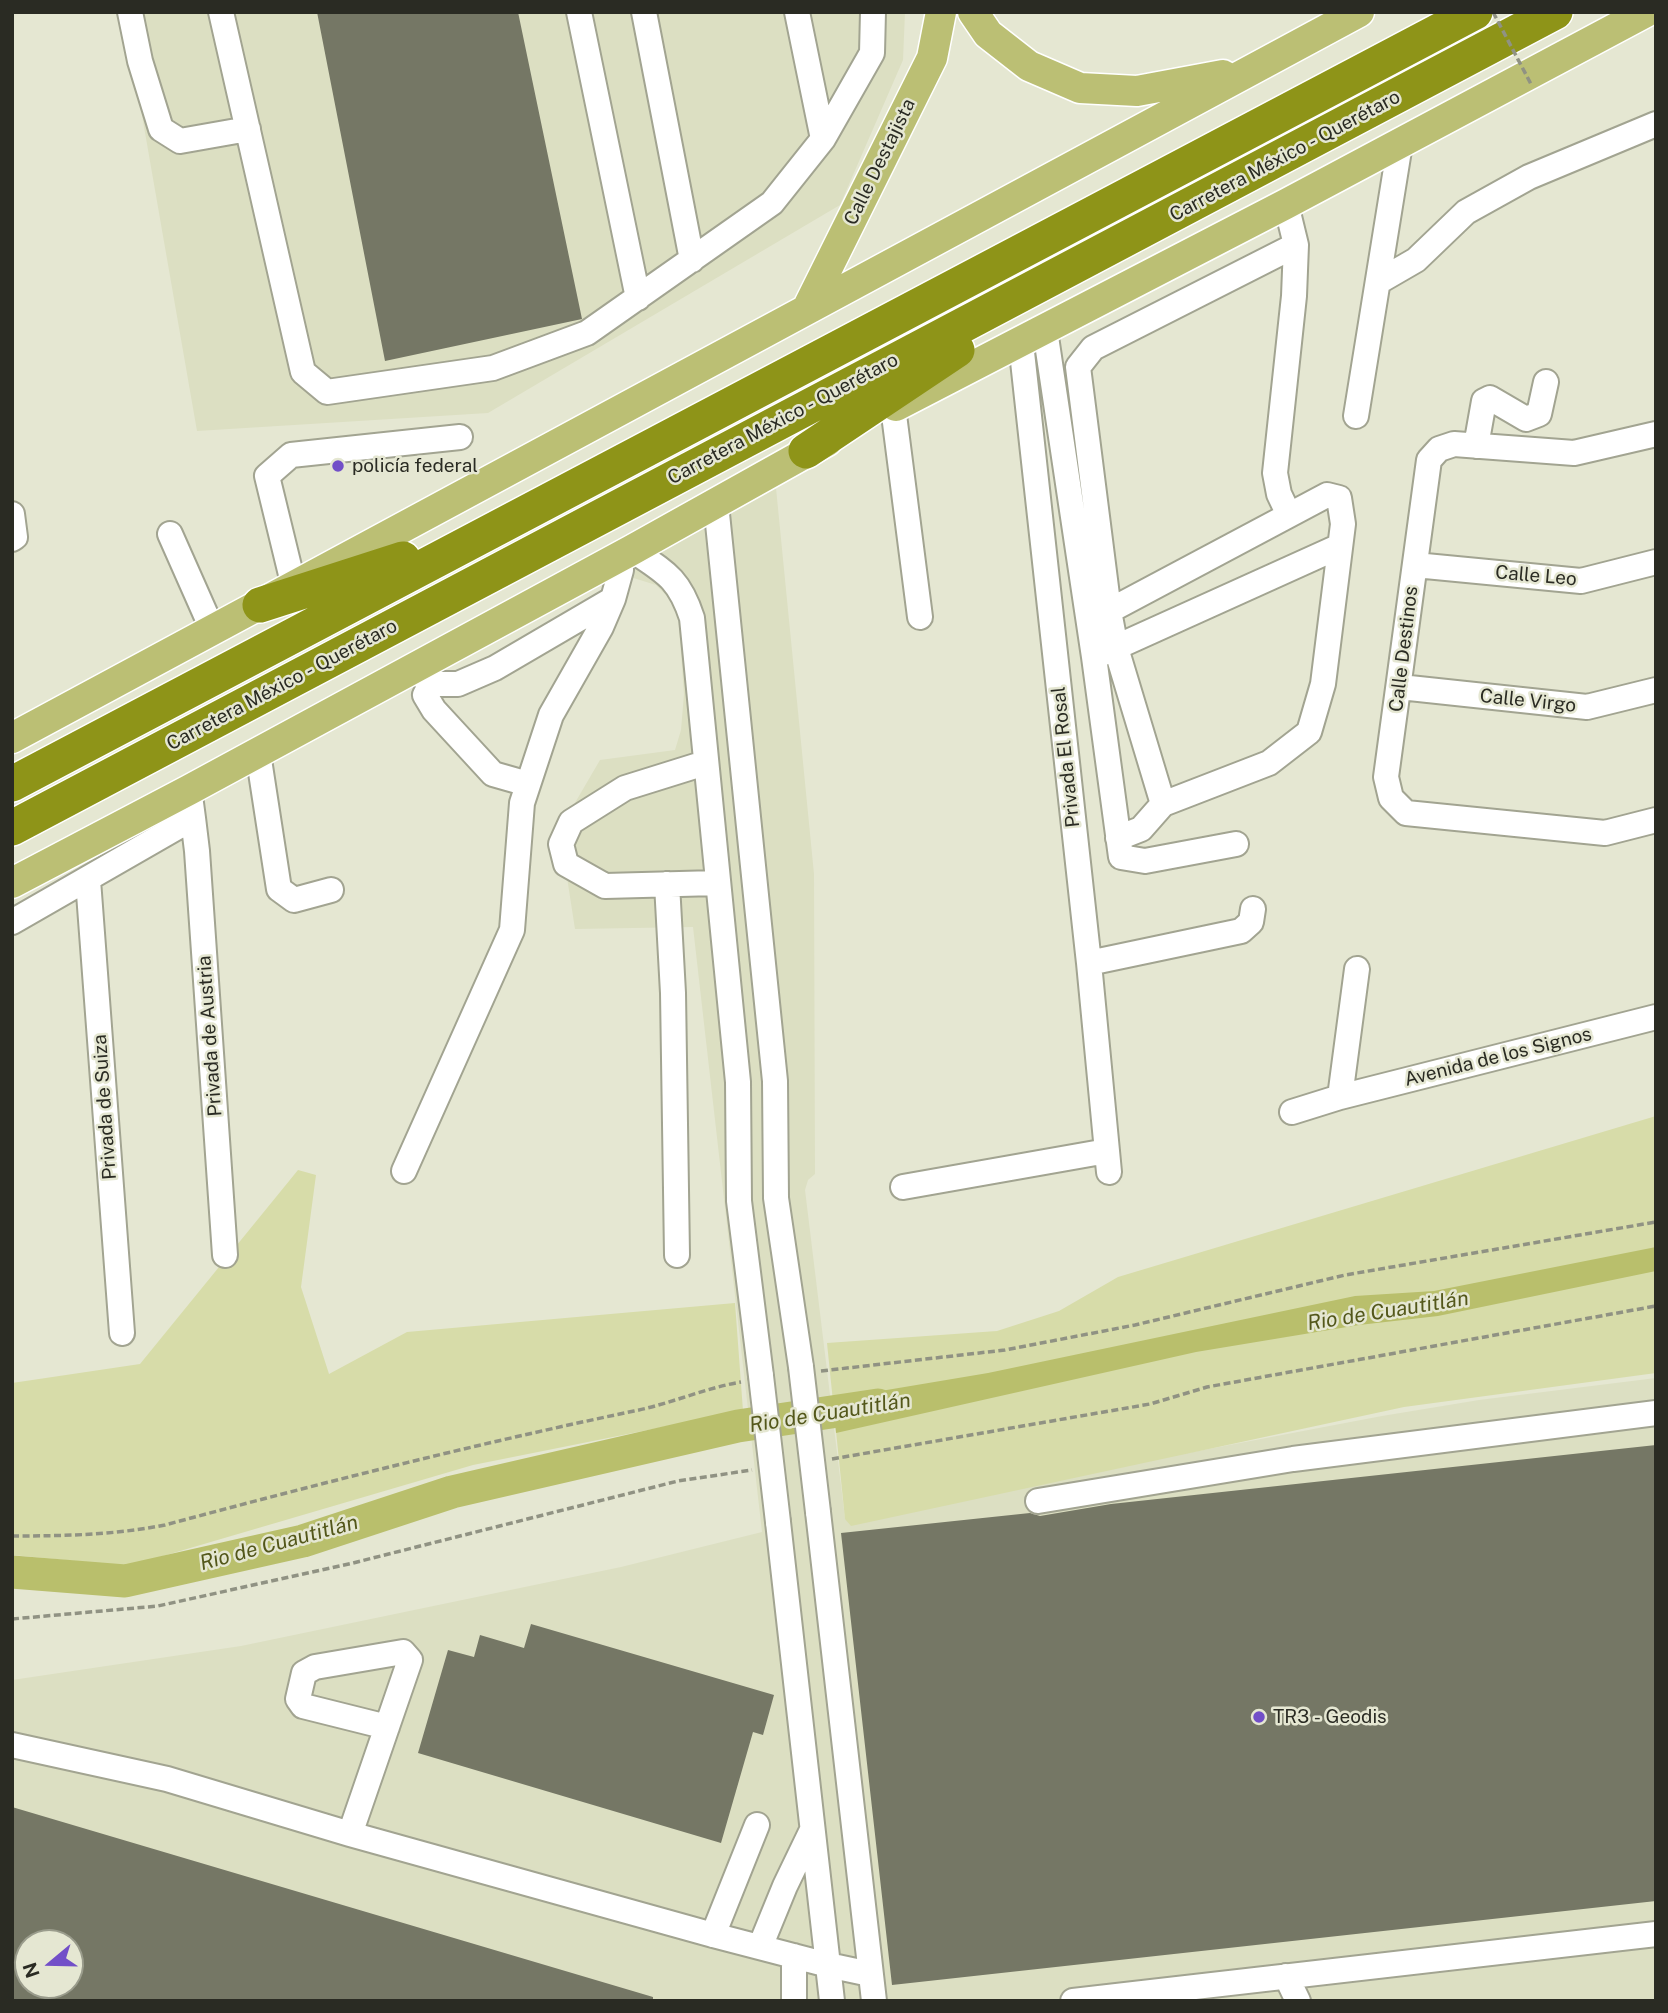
<!DOCTYPE html>
<meta charset="utf-8">
<style>
body{margin:0}
#map{position:relative;width:1668px;height:2013px;overflow:hidden;background:#e5e7d2;font-family:"Public Sans",sans-serif}
canvas{display:block}
.frame{position:absolute;inset:0;border:14px solid #2a2b23;pointer-events:none}
.north{position:absolute;left:14px;top:1929px;width:70px;height:70px;box-sizing:border-box;background:#e5e7d2;border:2px solid #9a9c8c;border-radius:50%;rotate:251deg;font-size:19px;font-weight:700;line-height:28px;text-align:center;color:#2a2b23}
.north::after{content:'';display:block;margin:auto;width:24px;height:32px;background:#724fc8;clip-path:polygon(50% 0,100% 100%,50% 72%,0 100%)}
</style>
<div id="map">
<canvas width="1668" height="2013"></canvas>
<div class="frame"></div>
<div class="north">N</div>
</div>
<script>
const g = document.querySelector('canvas').getContext('2d');
g.lineJoin = 'round';
function fill(path, color) { g.fillStyle = color; g.fill(path, 'evenodd'); }
function stroke(path, color, width, dash) { g.strokeStyle = color; g.lineWidth = width; g.lineCap = dash ? 'butt' : 'round'; g.setLineDash(dash || []); g.stroke(path); }
function label(font, color, halo, rows, align = 'center') {
  g.font = font + ' "Public Sans",sans-serif'; g.lineWidth = 5; g.setLineDash([]); g.textBaseline = 'middle'; g.strokeStyle = halo; g.fillStyle = color; for (const [text, x, y, turn = 0] of rows) {
    g.save(); g.translate(x, y); g.rotate((+turn || 0) * Math.PI / 180); g.textAlign = isNaN(turn) ? turn : align; if (halo) g.strokeText(text, 0, 0); g.fillText(text, 0, 0); g.restore();
  }
}
fill(new Path2D(`
 M124,12H905L903,60L840,205L488,413L197,431Z
 M776,488L814,874L815,1174L808,1180L805,1190L845,1518L1382,1416L1479,1400L1656,1378V2001H12V1680L241,1646L621,1567L762,1532L693,927L575,929L566,871H554L555,837L600,760L675,750L681,730L684,694L678,613L672,601L656,585L611,571ZM28,1943H70V1985H28Z`), '#dcdfc2');
fill(new Path2D(`
 M1656,1116V1373L1404,1407L851,1526L845,1519L827,1343L997,1331L1059,1311L1118,1277Z
 M298,1170L316,1175L301,1287L329,1374L407,1332L735,1303L743,1411L473,1465L129,1566L12,1555V1383L140,1364Z`), '#d7dca9');
fill(new Path2D(`
 M1656,1247V1271L1438,1316L1359,1325L1196,1352L836,1433L833,1399L988,1373L1355,1296L1434,1291Z`), '#b9bf6c');
stroke(new Path2D(`
 M12,1572L125,1581L303,1541L452,1492L738,1426L878,1405`), '#b9bf6c', 33);
fill(new Path2D(`
 M317,12H518L582,319L385,361Z
 M1656,1445V1901L892,1985L841,1533L1030,1513L1040,1516L1111,1504Z
 M531,1624L774,1695L763,1735L753,1732L721,1843L418,1753L448,1650L474,1657L480,1635L524,1648Z
 M12,1807L653,1997V2001H12ZM28,1943H70V1985H28Z`), '#757765');
const minor = new Path2D(`
 M130,12L140,61L161,129L180,141L248,129
 M221,12L303,372L327,392L493,368L587,333L772,203L823,139L872,53L873,12
 M579,12L638,298
 M644,12L692,260
 M797,12L823,139
 M1286,204L1296,245
 M1378,282L1416,260L1466,212L1529,177L1656,124
 M1045,330L1094,657L1121,857L1145,861L1236,844
 M1021,343L1089,963L1109,1172
 M893,407L920,617
 M1356,416L1400,144
 M1656,434L1574,453L1454,444L1439,449L1429,460L1386,777L1391,798L1406,813L1605,833L1656,820
 M1476,446L1484,401L1490,398L1526,419L1539,414L1546,382
 M716,504L775,1081L776,1198L801,1367
 M12,514L15,537L12,539
 M170,534L213,631
 M632,550C665,572 679,578 692,618L738,1082L739,1201L761,1376
 M1415,565L1581,581L1656,562
 M294,587L267,476L291,455L460,437
 M1109,611L1327,495L1339,498L1343,524L1323,684L1309,732L1269,763L1163,804L1116,648L1109,611L1078,367L1093,348L1296,245L1294,296L1275,473L1279,494L1289,515
 M1101,654L1340,546
 M414,669L431,684H458L495,668L613,599L621,570L620,557
 M431,684L425,695L434,710L493,774L528,784
 M1400,687L1587,707L1656,690
 M258,753L279,889L294,900L331,890
 M705,763L625,788L571,822L561,844L566,864L605,886L717,883
 M193,818L197,851L225,1255
 M1118,838L1141,829L1163,804
 M88,880L122,1333
 M667,884L673,993L677,1255
 M12,922L193,818L191,803
 M1089,963L1241,931L1251,922L1253,909
 M1340,1097L1357,969
 M1292,1112L1340,1097L1656,1017
 M404,1171L512,930L522,803L551,715L601,627L613,599
 M903,1187L1107,1151
 M1038,1501L1293,1459L1656,1413
 M818,1512L874,2001
 M778,1522L832,2001
 M12,1745L167,1779L350,1834L713,1935L828,1965L870,1974
 M350,1834L410,1660L403,1652L315,1667L304,1673L298,1699L303,1706L387,1727
 M713,1935L757,1825
 M760,1947L785,1886L812,1830
 M1286,1976L1298,2001
 M794,2001V1956
 M1073,2001L1656,1934`);
const major = new Path2D(`
 M973,12L988,34L1029,66L1080,88L1137,91L1223,75
 M808,307L932,58L941,12
 M896,406L1286,204L1646,12
 M12,738L1359,12
 M12,883L189,790L632,550L827,441`);
const highway = new Path2D(`
 M806,451L957,350
 M260,605L403,559
 M12,784L1475,12
 M12,828L1555,12`);
stroke(minor, '#a2a491', 28);
stroke(major, '#fff', 33);
stroke(highway, '#fff', 38);
stroke(new Path2D(`
 M821,1371L1005,1350L1135,1325L1345,1275L1656,1222
 M832,1459L1150,1404L1207,1387L1656,1306
 M12,1536C64,1536 114,1535 165,1525C321,1483 476,1444 634,1411C670,1404 705,1388 741,1382
 M12,1619L158,1606L353,1563L678,1481L752,1470`), '#909283', 3.5, [7, 3.5]);
stroke(minor, '#fff', 24);
stroke(major, '#bbbf74', 30);
stroke(highway, '#8e9418', 35);
const minorBridge = new Path2D(`
 M801,1367L818,1512
 M761,1376L778,1522`);
stroke(minorBridge, '#a2a491', 28, []);
stroke(new Path2D(`
 M1493,12L1532,86`), '#909283', 3.5, [7, 3.5]);
stroke(minorBridge, '#fff', 24);
for (const [x, y, r, color] of [
 [338,466,7,"#724fc8"],
 [1259,1717,7,"#724fc8"]
]) { const dot = new Path2D(); dot.arc(x, y, r, 0, 2 * Math.PI); g.fillStyle = color; g.fill(dot); stroke(dot, '#e5e7d2', 2.5); }
label('19px', '#2a2b23', '#e5e7d2', [
 ["Carretera México - Querétaro",1285,156,-28],
 ["Calle Destajista",880,162,-64],
 ["Carretera México - Querétaro",783,419,-28],
 ["Calle Leo",1536,576,5],
 ["Calle Destinos",1404,649,-83],
 ["Carretera México - Querétaro",282,685,-28],
 ["Calle Virgo",1528,701,6],
 ["Privada El Rosal",1066,757,-96],
 ["Privada de Austria",210,1036,-94],
 ["Avenida de los Signos",1498,1057,-14],
 ["Privada de Suiza",105,1107,-94]
]);
label('19px', '#2a2b23', '#e5e7d2', [
 ["policía federal",352,466],
 ["TR3 - Geodis",1273,1717]
], 'left');
label('italic 21px', '#53571a', '#e5e7d2', [
 ["Rio de Cuautitlán",1388,1311,-9],
 ["Rio de Cuautitlán",830,1413,-9],
 ["Rio de Cuautitlán",279,1543,-15]
]);
</script>
